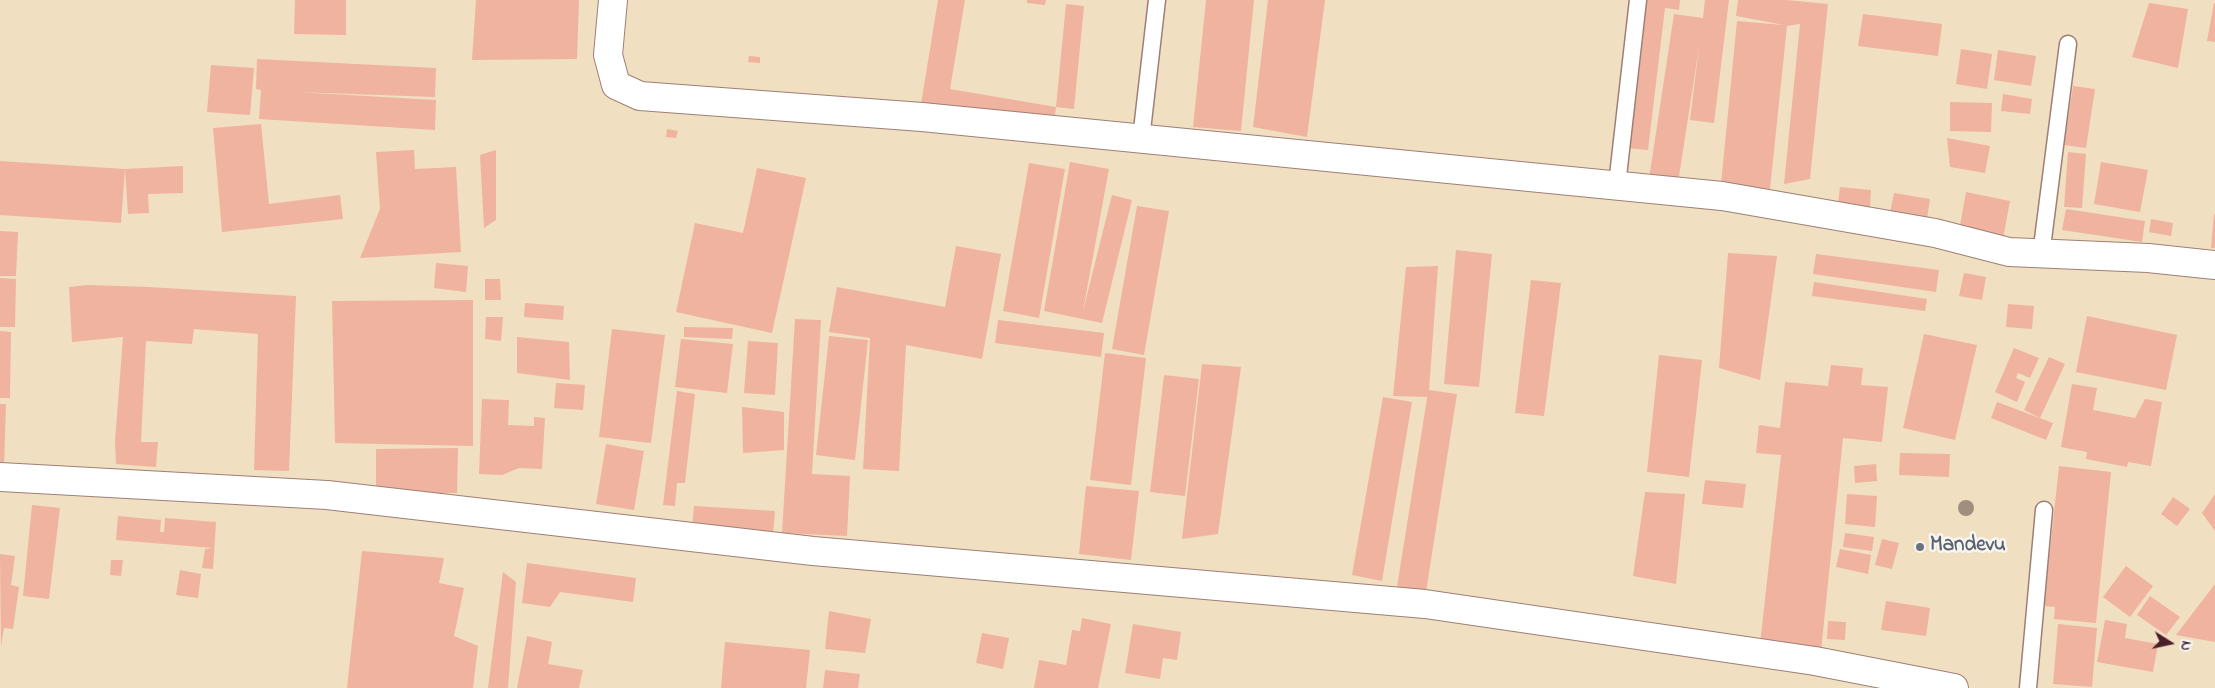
<!DOCTYPE html>
<style>
body{margin:0}
#map{position:relative;width:2215px;height:688px;overflow:hidden;background:#f1dfc2;font-family:"Indie Flower",sans-serif}
canvas{display:block}
.north{position:absolute;left:2145px;top:618px;width:50px;height:50px;-webkit-text-stroke:4px #f6f6f2;paint-order:stroke;rotate:100deg;font-size:14px;font-weight:700;line-height:20px;text-align:center;color:#4a1f2b}
.north::after{content:'';display:block;margin:auto;width:18px;height:22px;background:#4a1f2b;clip-path:polygon(50% 0,100% 100%,50% 72%,0 100%)}
</style>
<div id="map">
<canvas width="2215" height="688"></canvas>
<div class="north">N</div>
</div>
<script>
const g = document.querySelector('canvas').getContext('2d');
g.lineJoin = 'round';
function fill(path, color) { g.fillStyle = color; g.fill(path, 'evenodd'); }
function stroke(path, color, width, dash) { g.strokeStyle = color; g.lineWidth = width; g.lineCap = dash ? 'butt' : 'round'; g.setLineDash(dash || []); g.stroke(path); }
function label(font, color, halo, rows, align = 'center') {
  g.font = font + ' "Indie Flower",sans-serif'; g.lineWidth = 5; g.setLineDash([]); g.textBaseline = 'middle'; g.strokeStyle = halo; g.fillStyle = color; for (const [text, x, y, turn = 0] of rows) {
    g.save(); g.translate(x, y); g.rotate((+turn || 0) * Math.PI / 180); g.textAlign = isNaN(turn) ? turn : align; if (halo) g.strokeText(text, 0, 0); g.fillText(text, 0, 0); g.restore();
  }
}
fill(new Path2D(`
 M295,0H346V35L294,34Z
 M476,0H579L577,59L472,60Z
 M938,0H965L950,89L1056,107L1054,125L921,104Z
 M1027,0H1046L1045,5L1027,3Z
 M1206,0H1254L1241,131L1193,127Z
 M1268,0H1325L1307,137L1253,127Z
 M1644,0H1680L1679,10L1665,8L1648,150L1627,148Z
 M1705,0H1729L1714,123L1690,120L1699,47L1678,183L1649,179L1674,14L1703,18Z
 M1738,0H1787L1828,4L1810,179L1784,184L1800,24L1787,26L1770,189L1721,184L1737,21L1784,25L1736,16Z
 M2149,3L2188,9L2178,68L2132,57Z
 M2214,3H2215V42L2207,41Z
 M1066,4L1084,6L1074,109L1056,107Z
 M1863,14L1942,24L1938,56L1858,46Z
 M1961,49L1992,54L1987,89L1956,84Z
 M1998,50L2036,56L2031,86L1994,80Z
 M749,56L760,57V63L748,62Z
 M257,59L436,68L435,97L296,92L436,100L435,130L259,119L261,90L256,89Z
 M211,65L254,68L250,115L207,112Z
 M2073,86L2095,89L2086,148L2064,145Z
 M2003,94L2032,99L2030,114L2001,111Z
 M1950,102L1992,103L1991,132L1950,131Z
 M261,124L269,204L340,195L343,219L222,232L213,128Z
 M667,129L678,131L676,138L666,137Z
 M1947,138L1990,146L1985,173L1950,167Z
 M414,150L415,169L456,167L461,252L360,258L380,209L376,152Z
 M496,150V220L484,228L480,155Z
 M2068,152L2086,154L2082,208L2064,207Z
 M0,161L125,169L121,223L0,215Z
 M1070,162L1109,169L1083,311L1112,195L1132,200L1102,323L1044,311Z
 M2101,162L2148,170L2140,212L2094,204Z
 M1029,163L1065,169L1039,318L1003,311Z
 M183,166V193L148,194L149,213L128,214L125,169Z
 M757,168L806,178L772,333L676,312L695,223L743,233Z
 M1840,187L1871,190L1870,207L1838,204Z
 M1966,192L2010,201L2003,239L1959,231Z
 M1894,193L1930,199L1927,219L1890,213Z
 M1137,206L1169,211L1144,355L1112,349Z
 M2066,209L2145,221L2142,242L2062,230Z
 M2214,214H2215V248H2211Z
 M2151,219L2173,223L2171,236L2149,232Z
 M0,231L18,232L16,276H0Z
 M956,246L1001,254L982,359L906,345L899,471L863,469L870,338L829,332L837,287L945,307Z
 M1456,250L1492,254L1479,387L1444,384Z
 M1728,253L1777,256L1760,380L1719,368Z
 M1816,254L1939,270L1936,292L1813,274Z
 M436,263L468,266L466,292L434,288Z
 M1438,266L1429,390L1457,394L1426,592L1397,587L1428,392L1427,397L1393,396L1406,267Z
 M1964,273L1986,277L1982,300L1959,296Z
 M0,278L16,279L15,327H0Z
 M485,279H500L501,300H485Z
 M1531,280L1561,283L1544,416L1515,413Z
 M1814,282L1927,299L1925,311L1812,296Z
 M88,285L149,287L296,296L289,471L254,470L258,334L194,329L192,344L146,341L141,442H158L156,467L116,464L115,441L123,337L72,342L69,287Z
 M473,300V446L335,443L332,301Z
 M525,303L564,306L563,320L524,317Z
 M2008,304L2034,306L2032,329L2006,327Z
 M2087,316L2177,335L2166,390L2076,372Z
 M486,317H503L501,341L485,339Z
 M795,319L821,320L812,474L850,476L847,536L782,533Z
 M998,320L1104,333L1101,357L995,343Z
 M684,327L733,328L732,339L684,337Z
 M612,329L665,335L651,443L599,437Z
 M0,331L11,332L10,398H0Z
 M1924,334L1977,345L1955,440L1903,428Z
 M829,336L868,340L855,460L816,455Z
 M517,337L569,342L570,380L517,373Z
 M681,339L733,344L727,393L675,387Z
 M748,341L778,343L775,395L744,393Z
 M2014,348L2039,358L2030,378L2018,373L2016,378L2025,382L2017,402L1995,392Z
 M1105,353L1146,358L1131,485L1090,480Z
 M1659,355L1702,360L1689,477L1647,472Z
 M2049,357L2065,364L2040,418L2024,410Z
 M1202,364L1241,367L1218,534L1182,539Z
 M1831,365L1863,368L1861,385L1888,387L1882,442L1843,438L1821,651L1760,644L1781,455L1756,453L1759,425L1780,428L1785,382L1828,386Z
 M1164,375L1199,379L1185,496L1150,492Z
 M556,383L585,385L583,410L554,408Z
 M2072,384L2097,388L2093,410L2135,418L2145,399L2162,402L2151,466L2128,462L2127,467L2086,459L2087,452L2061,447Z
 M677,391L695,394L685,483H677L675,506L663,505Z
 M1383,397L1412,402L1382,581L1352,575Z
 M482,399L509,400L508,425L534,426V417L545,418L542,469L519,468L502,475L479,474Z
 M1997,402L2053,423L2046,440L1991,418Z
 M0,404H6L4,467H0Z
 M742,407L784,412V450L743,453Z
 M606,444L644,451L634,510L596,504Z
 M458,448L457,493H376V449Z
 M1900,453L1950,454L1949,477L1899,475Z
 M1876,464L1877,481L1855,483L1854,466Z
 M2059,466L2111,472L2096,623L2054,619L2055,607L2044,606Z
 M1705,480L1746,484L1743,508L1702,504Z
 M1086,486L1139,491L1131,560L1079,554Z
 M1645,492L1685,494L1676,584L1633,576Z
 M1847,494L1877,496L1875,527L1845,524Z
 M2215,494V531L2202,513Z
 M2173,497L2190,509L2177,526L2161,514Z
 M32,505L60,508L49,599L23,596Z
 M694,506L775,511L773,534L692,528Z
 M118,516L161,520L160,532H164L165,518L216,522L213,569L202,568L205,549L213,548L116,540Z
 M1845,533L1874,537L1872,551L1843,547Z
 M1882,539L1899,543L1892,569L1875,565Z
 M1840,549L1871,555L1868,574L1836,567Z
 M362,551L444,558L439,583L464,588L454,636L478,646L473,688H347Z
 M0,554L15,556L11,585L19,587L13,629L4,628L1,646Z
 M111,560H123L121,576L110,575Z
 M527,563L636,578L633,602L560,592L550,607L522,603Z
 M2126,566L2153,586L2130,617L2103,597Z
 M180,570L201,574L198,598L176,595Z
 M503,572L516,582L508,688H488Z
 M2215,584V642L2176,635Z
 M2150,596L2180,617L2166,635L2137,615Z
 M1886,601L1930,608L1926,636L1881,630Z
 M829,611L871,619L865,653L825,649Z
 M1082,618L1111,624L1098,688H1034L1039,660L1066,665L1072,630L1080,631Z
 M2105,620L2127,624L2125,638L2158,644L2153,672L2097,662Z
 M1828,621L1846,622L1845,640L1827,639Z
 M1133,624L1181,632L1177,660L1163,658L1160,679L1125,673Z
 M2058,624L2097,628L2092,687L2053,684Z
 M982,633L1009,638L1003,669L976,663Z
 M527,636L552,642L548,664L583,670L579,688H517Z
 M725,642L810,650L806,688H721Z
 M825,670L860,674L858,688H823Z`), '#f0b39f');
const lane = new Path2D(`
 M1141,139L1157,0
 M1617,185L1638,0
 M2041,255L2068,44
 M2028,688L2044,510`);
const street = new Path2D(`
 M613,0L608,55L616,85L640,96L922,117L1722,196L1935,233L2009,252L2148,258L2215,265
 M0,477L327,495L813,551L1425,604L1815,661L1954,688`);
stroke(lane, '#9e7f76', 19);
stroke(street, '#9e7f76', 30);
stroke(lane, '#fff', 16);
stroke(street, '#fff', 28);
g.fillStyle = '#a08f7e';
for (const [x, y] of [
 [1966,508]
]) { g.beginPath(); g.arc(x, y, 8, 0, 2 * Math.PI); g.fill(); }
for (const [x, y, r, color] of [
 [1920,547,5,"#6b7280"]
]) { const dot = new Path2D(); dot.arc(x, y, r, 0, 2 * Math.PI); g.fillStyle = color; g.fill(dot); stroke(dot, '#f6f6f2', 2); }
label('bold 21px', '#5b616d', '#f6f6f2', [
 ["Mandevu",1930,547]
], 'left');
</script>
